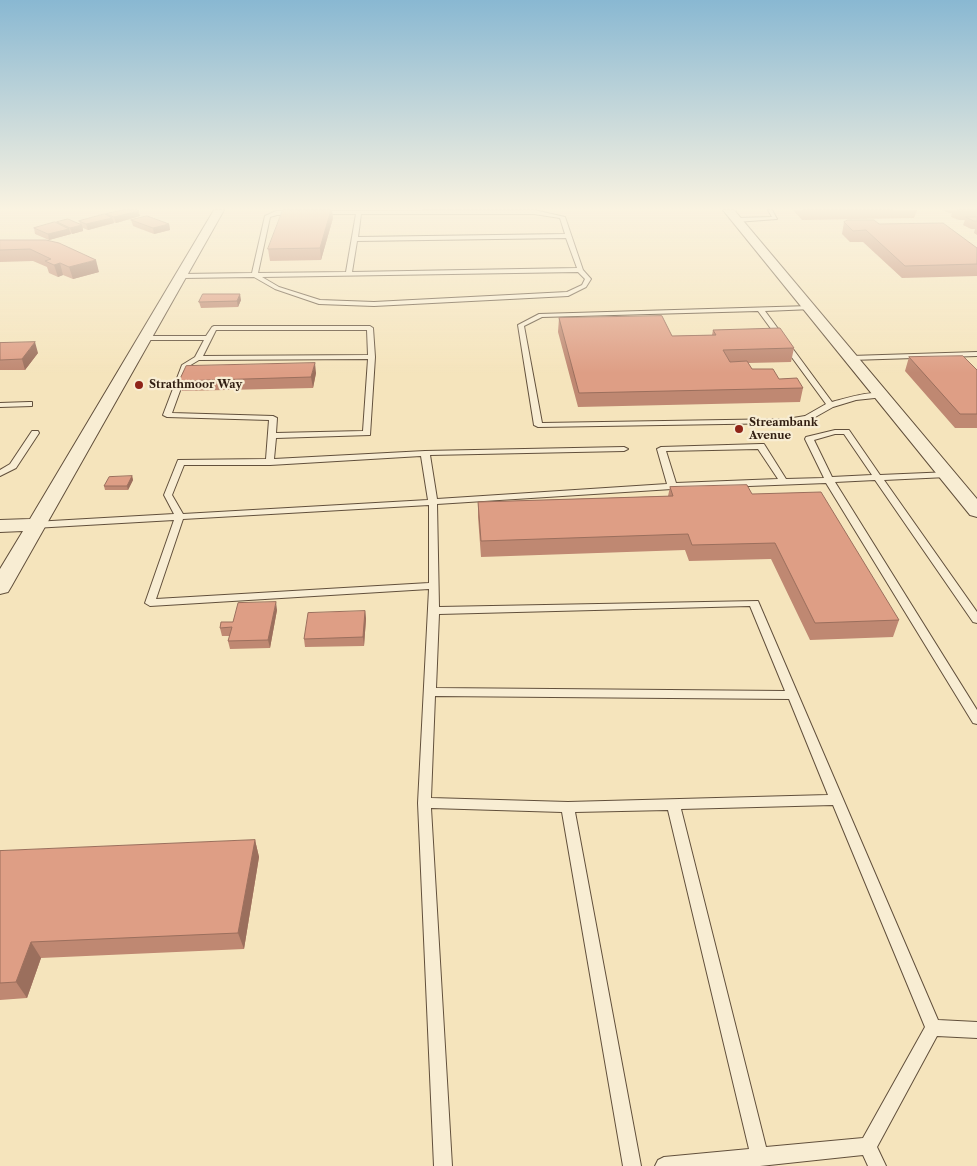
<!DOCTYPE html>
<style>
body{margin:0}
canvas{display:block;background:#f5e4bc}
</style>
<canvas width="977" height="1166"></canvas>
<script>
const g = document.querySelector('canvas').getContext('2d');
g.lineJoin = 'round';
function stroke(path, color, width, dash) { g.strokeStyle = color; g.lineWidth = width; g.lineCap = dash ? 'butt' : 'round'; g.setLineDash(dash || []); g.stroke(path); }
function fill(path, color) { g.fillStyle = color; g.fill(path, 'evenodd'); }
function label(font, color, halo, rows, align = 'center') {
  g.font = font + ' "Libre Caslon Text",serif'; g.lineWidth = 4.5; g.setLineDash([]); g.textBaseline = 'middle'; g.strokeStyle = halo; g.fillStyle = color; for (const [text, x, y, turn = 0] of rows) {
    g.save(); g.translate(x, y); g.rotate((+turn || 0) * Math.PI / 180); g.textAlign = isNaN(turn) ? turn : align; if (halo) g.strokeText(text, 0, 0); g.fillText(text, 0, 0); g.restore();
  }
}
const service = new Path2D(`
 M534,210L565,217L583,270L591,279L586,287L568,296L374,306L319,304L275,289L254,277L182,278L179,276L182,274L252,273L265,216L276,211H295L298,213L295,215H277L270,217L258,273L346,272L356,214H318L320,211ZM361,214H534L560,218L565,234L358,237ZM566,238L577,268L352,272L357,241ZM578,272L585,279L582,285L567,292L374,302L320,300L279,287L262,277Z
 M768,210H772L777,219L736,222L733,220L736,218L772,217Z
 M810,306L813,308L812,309L765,311L832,402C844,399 875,389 885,395L884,397L856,400L833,407L810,420L787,423L538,427L534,425L518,325L539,314ZM758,311L826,404L805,416L787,419L542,423L524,326L542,317Z
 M214,326H370L373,328L375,357L370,435L276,438L274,459L425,451L624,447L628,449L624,451L430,455L437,499L667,484L657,449L661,447L761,444H764L786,479L824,478L805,439L806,437L835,430H849L880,475L950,472V476L947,477L884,480L977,612V623L973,622L875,480L835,482L977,710V724L973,723L826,483L672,489L437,504L439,607L758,601L938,1020L977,1022V1038L937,1036L877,1147L886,1166H868L863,1155L760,1166H655L658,1160L664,1157L749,1149L668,810L575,812L641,1166H623L562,812L431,808L452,1166H434L418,803L429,589L150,606L145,603L174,520L34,528L29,525L34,522L174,514L164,495L178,460L266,459L269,420L167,417L163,415L182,365L195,357L204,340H145L142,338L145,336H206L212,327ZM216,330H367L368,355L203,356ZM368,359L363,431L276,433L277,418L273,416L172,413L189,366L199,360ZM835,434H844L872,475L832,477L814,440ZM758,449L778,479L676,483L666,451ZM421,456L428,500L183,514L172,495L184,465H270ZM429,505V583L156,599L183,519ZM750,606L785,691L436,688L439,614ZM435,696L789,699L828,795L568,802L431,798ZM833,805L925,1027L863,1138L766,1147L681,809Z
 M977,352V356L851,360L848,358L851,356Z
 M29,402H32V406L0,407V403Z
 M32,431H38L39,433L16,468L0,476V470L10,464Z`);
const minor = new Path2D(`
 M214,210H224L11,587L8,592L0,594V569L23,531L0,532V520L30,519Z
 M723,210H734L977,499V517L970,515Z`);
stroke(service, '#62503c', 2);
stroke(minor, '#62503c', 2);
fill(service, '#f8edd3');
fill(minor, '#f8edd3');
fill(new Path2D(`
 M793,210H917L914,218L802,220Z
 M942,210H977V235L974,233L975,229H971L963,225L965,220H959L951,217L952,213H949Z
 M106,214L140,216L116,223L113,222L114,223L88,230L83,228V231L72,234L71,233V234L49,240L35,234L34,228L57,223V222L80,224L79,221L107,215Z
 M333,218L321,260L270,261L268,249Z
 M131,220L169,224L170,230L154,234L133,226Z
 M844,222L879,224L977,248V276L902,278L863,242H850L842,234Z
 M0,240H46L99,272L73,279L63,275L58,277L49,273L47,267L33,261L0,262Z
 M241,300L238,307L201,308L199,302Z
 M559,318L672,336L712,335L713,330L794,348L791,362L748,363L752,369L803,388L800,402L578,407L558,332Z
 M0,343L38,353L25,370H0Z
 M909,357L977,370V428H955L905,371Z
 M316,373L313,388L182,391L179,381Z
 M132,476L133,480L128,490H105L104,486Z
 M670,487L752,494L899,620L893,637L810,640L771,559L689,561L685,550L481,557L478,517V502L668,496Z
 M277,610L270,648L230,649L228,641L230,636H222L220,628L233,622Z
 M365,611L366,619L364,646L305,647L304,639Z
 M255,840L259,857L244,949L41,958L27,998L0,1000V851Z`), '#bf8872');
fill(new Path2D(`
 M331,210H332L333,218L321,260L320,248Z
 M139,211L140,216L116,223L114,217Z
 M112,218L114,223L88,230L86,224Z
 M169,224L170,230L154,234L153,228Z
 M82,225L83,231L72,234L70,228Z
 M69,229L71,234L49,240L48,234Z
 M96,260L99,272L73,279L69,267Z
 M60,263L63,275L58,277L54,265Z
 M240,294L241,300L238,307L237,301Z
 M35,342L38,353L25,370L22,359Z
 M315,363L316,373L313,388L311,377Z
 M132,476L133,480L128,490L127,486Z
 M276,602L277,610L270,648L268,640Z
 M365,611L366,619L364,646L363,637Z
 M255,840L259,857L244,949L238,933Z
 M31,942L41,958L27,998L16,982Z`), '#9b6f5d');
const building = new Path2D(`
 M122,210H137L139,211L114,217L106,214Z
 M283,210H331L320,248L268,249Z
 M803,210H893L804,211Z
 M957,210H977V212H961Z
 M105,214L112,218L86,224L79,221Z
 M147,216L169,224L153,228L131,220Z
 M966,217H977V221H974Z
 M68,219L82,225L70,228L57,222Z
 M848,220H874L879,224L943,223L977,248V264L905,266L866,230L853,231L844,222Z
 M55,222L69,229L48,234L34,228Z
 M0,240H46L59,243L96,260L69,267L60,263L54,265L45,261L51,259L30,249L0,250Z
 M203,294H240L237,301L199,302Z
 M662,316L672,336L716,335L713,330L780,328L794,348L723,350L730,362L747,361L752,369H773L779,379L797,378L803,388L579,393L559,318Z
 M35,342L22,359L0,360V343Z
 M963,356L977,370V414H960L909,357Z
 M315,363L311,377L179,381L186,366Z
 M132,476L127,486H104L109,477Z
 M747,485L752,494L821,492L899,620L815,623L775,543L692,545L688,534L481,541L478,502L673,496L670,487Z
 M276,602L268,640L228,641L232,627L220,628L221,622H233L238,603Z
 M365,611L363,637L304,639L308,613Z
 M255,840L238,933L31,942L16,982L0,983V851Z`);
fill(building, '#de9e85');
stroke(building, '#9b6f5d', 1);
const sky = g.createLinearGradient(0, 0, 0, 373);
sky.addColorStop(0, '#89b8d2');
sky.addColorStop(0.56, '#faf3e1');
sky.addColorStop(1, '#faf3e100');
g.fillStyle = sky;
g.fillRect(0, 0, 977, 373);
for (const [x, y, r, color] of [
 [139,385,5,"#8f2418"],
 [739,429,5,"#8f2418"]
]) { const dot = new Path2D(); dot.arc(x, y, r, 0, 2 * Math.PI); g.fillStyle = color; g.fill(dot); stroke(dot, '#f8edd3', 2); }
label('bold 11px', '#311e12', '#f8edd3', [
 ["Strathmoor Way",149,385],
 ["Streambank",749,423],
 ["Avenue",749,436]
], 'left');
</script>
